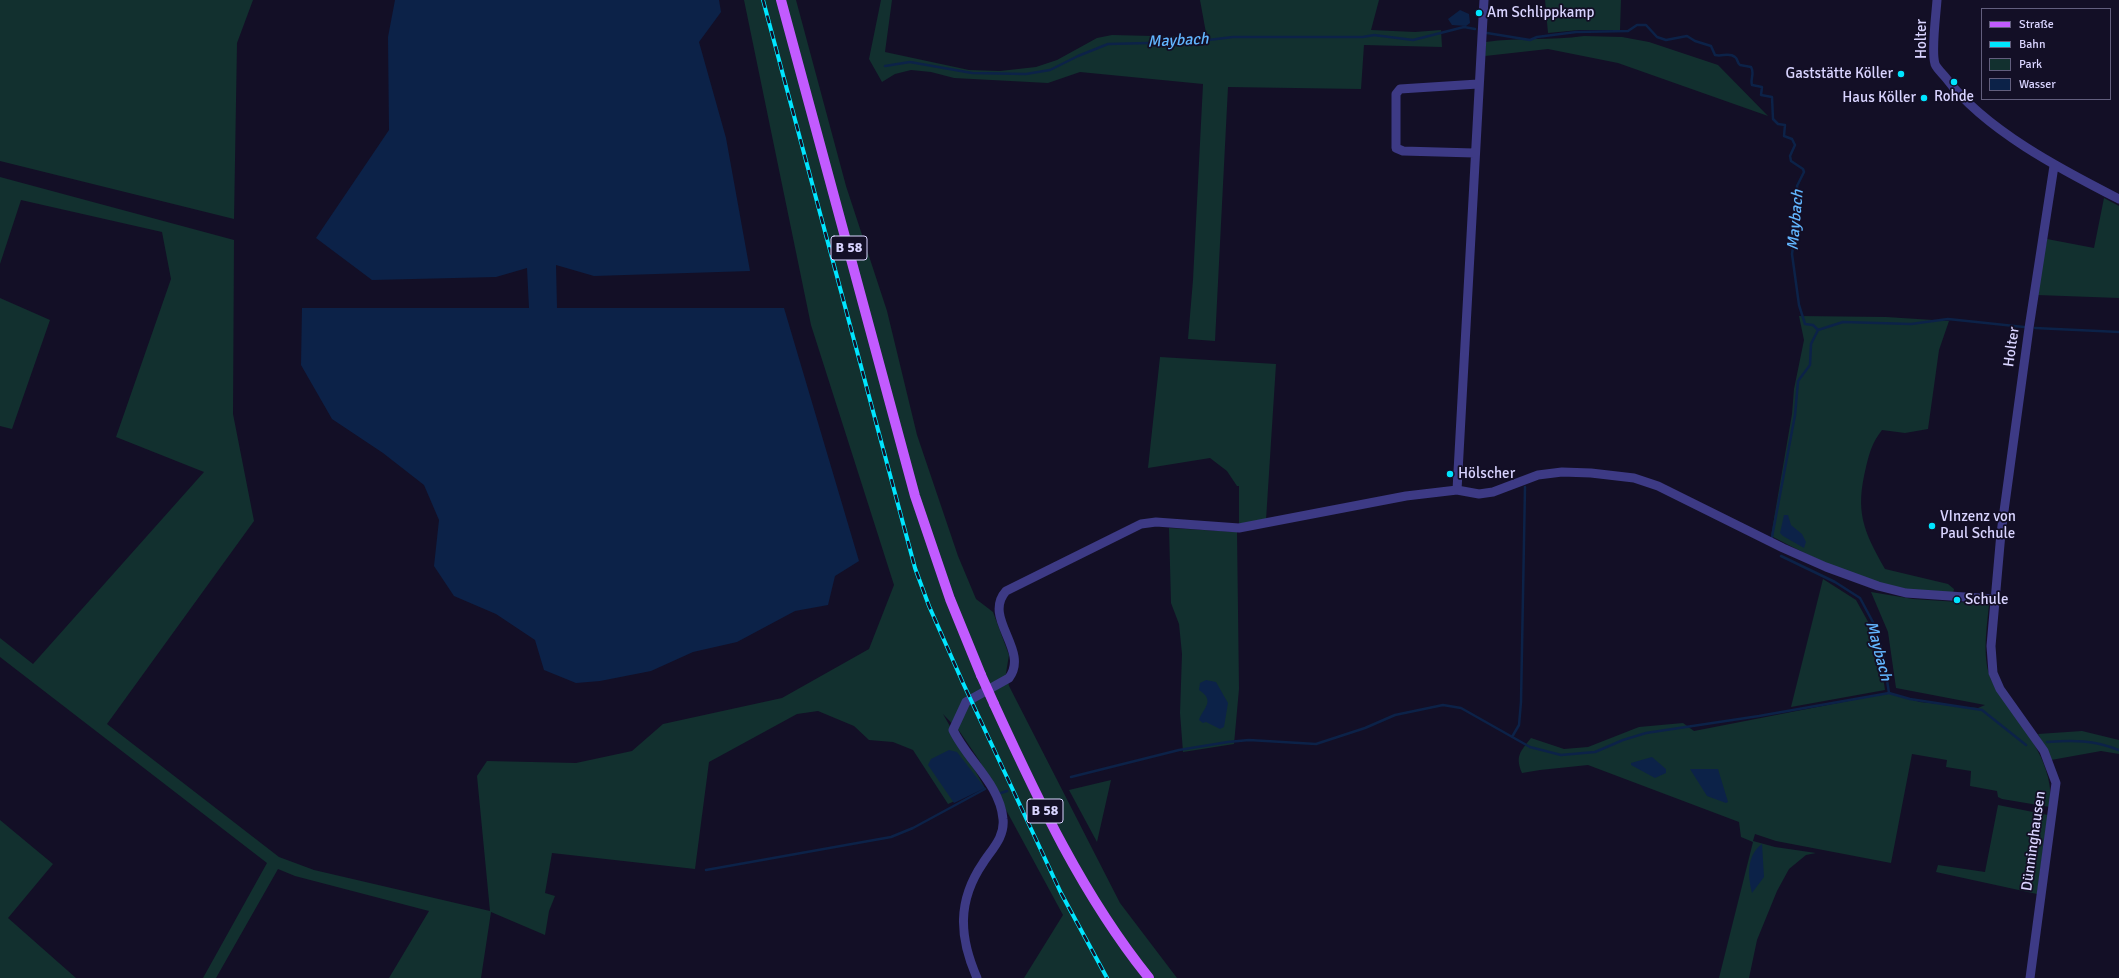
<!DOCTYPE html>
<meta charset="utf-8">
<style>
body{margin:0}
#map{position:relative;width:2119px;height:978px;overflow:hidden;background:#130f26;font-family:Signika,sans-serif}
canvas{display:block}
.legend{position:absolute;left:1981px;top:8px;width:130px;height:92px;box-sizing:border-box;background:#130f26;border:1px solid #625e7d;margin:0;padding:5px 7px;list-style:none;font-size:12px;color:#d9d4ff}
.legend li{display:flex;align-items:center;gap:8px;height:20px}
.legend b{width:20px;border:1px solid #625e7d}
</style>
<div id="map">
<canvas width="2119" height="978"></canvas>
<ul class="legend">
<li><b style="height:5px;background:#c25bff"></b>Straße</li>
<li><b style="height:5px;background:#00e5ff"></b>Bahn</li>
<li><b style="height:11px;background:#12302f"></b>Park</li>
<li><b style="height:11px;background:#0c2248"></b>Wasser</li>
</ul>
</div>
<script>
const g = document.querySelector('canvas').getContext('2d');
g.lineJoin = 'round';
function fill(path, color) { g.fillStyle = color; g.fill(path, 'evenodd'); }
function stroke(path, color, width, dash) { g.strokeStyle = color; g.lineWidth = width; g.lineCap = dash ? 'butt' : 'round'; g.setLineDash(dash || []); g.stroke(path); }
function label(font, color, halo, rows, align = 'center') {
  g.font = font + ' Signika,sans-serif'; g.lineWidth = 3.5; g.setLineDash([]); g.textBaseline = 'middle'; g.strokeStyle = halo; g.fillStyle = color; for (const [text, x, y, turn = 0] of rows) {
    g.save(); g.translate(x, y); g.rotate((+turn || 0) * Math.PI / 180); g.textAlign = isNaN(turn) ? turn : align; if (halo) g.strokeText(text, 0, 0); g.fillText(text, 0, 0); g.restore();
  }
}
fill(new Path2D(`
 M0,0H253L237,43L234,219L0,161Z
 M744,0H796L846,186L887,311L917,435L958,556L976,599L993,612L1009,655L1006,673L1009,686L1120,903L1177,978H1024L1063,915L979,760L960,732L943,714L985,788L948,804L913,750L893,742L869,740L854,726L818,711L797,714L709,762L695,869L552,853L545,893L555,896L549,911L545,935L491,912L481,978H389L429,911L295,876L278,869L216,978H203L267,863L0,657V638L33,664L204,472L116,437L171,279L162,232L21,200L0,264V177L234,240L233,414L254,521L107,724L279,857L314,870L490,911L477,776L487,761L576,763L632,751L663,724L782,698L869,649L894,585L811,325Z
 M881,0H892L885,52L969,70L1000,71L1036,67L1057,60L1097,38L1112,35L1194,37L1195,46L1205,45L1202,34L1206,33L1200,0H1379L1371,30L1415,32L1441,30L1442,47L1364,45L1361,89L1228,87L1215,341L1188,339L1193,280L1203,84L1080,72L1048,83L954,78L931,72L911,70L895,74L882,82L869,59Z
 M1545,0H1621L1620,30H1579L1548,33Z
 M1584,36L1622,37L1649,42L1718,65L1768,116L1618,63L1548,49L1485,56L1486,42C1518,37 1551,41 1584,36Z
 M2104,198L2119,206V298L2037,295L2047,239L2094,248Z
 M0,298L50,320L12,429L0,426Z
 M1799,316L1886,317L1949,321L1939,350L1928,429L1905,433L1882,430C1872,443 1870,451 1866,467C1855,512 1863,530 1885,569L1948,584L1954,589L1953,594C1940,593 1926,593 1913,591C1863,583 1816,559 1771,536L1792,414L1794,389L1804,340Z
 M1160,357L1276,364L1266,520L1239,524V486H1237L1227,471L1210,458L1148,468Z
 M1169,528L1237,532L1239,689L1234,744L1183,752L1180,713L1182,654L1179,624L1171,603Z
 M1823,579L1856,600L1871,627L1880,657L1885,690L1791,707Z
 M1871,592L1913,599L1989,604C1987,627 1982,655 1990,677C1993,685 2001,693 2005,700C2027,733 2055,766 2050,807L2002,799L1998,797L1997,791L1970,786L1971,771L1946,767L1947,760L1912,754L1891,863L1776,841L1755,834L1753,841L1775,847L1816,853L1806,855L1789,869L1777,891L1757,940L1749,978H1719L1753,842L1741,837L1739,822L1588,765L1540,770L1522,773C1515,756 1520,752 1531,738L1564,749L1588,747L1639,727L1683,723L1694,731L1889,693L1920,702L1978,708L1985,705L1896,688L1888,632Z
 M2082,731L2119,740V754L2101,751L2051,760L2038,734Z
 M1111,780L1097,842L1069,790Z
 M1998,805L2048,815L2037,894L1936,872L1938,865L1985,872Z
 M0,820L53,864L8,918L76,978H0Z`), '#12302f');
fill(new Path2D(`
 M395,0H719L721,12L699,42L726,138L750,271L594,276L556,265L557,308H784L859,561L835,576L828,605L795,611L737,642L693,652L651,671L600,681L576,683L544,670L535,640L496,614L454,596L434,566L439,520L424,485L383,453L332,419L301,365L302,308H529L527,268L496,277L372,280L316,238L389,130L388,37Z
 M1460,10L1469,14L1470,23L1466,26L1452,25L1448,19Z
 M1784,515H1788L1791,525L1802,534L1806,542L1804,548L1783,536L1780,533Z
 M1206,680L1216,682L1228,703L1224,727L1220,729L1206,722L1203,723L1199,720C1203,708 1216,701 1199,690L1200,683Z
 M949,750L957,752L985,788L954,803L928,765L931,759Z
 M1652,757L1666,769V773L1655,778L1631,765V763Z
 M1690,769H1718L1728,802L1726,803L1707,796Z
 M1762,844L1764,877L1752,893C1748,876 1746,856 1762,844Z`), '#0c2248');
stroke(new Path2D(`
 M1487,33L1530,40L1537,37L1576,32L1628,31L1637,25H1646L1657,37L1666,40L1687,36L1695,41L1711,46L1715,55C1722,57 1729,52 1735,57C1738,59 1737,63 1740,65L1751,67C1755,73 1750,79 1752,85L1762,87L1761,95L1772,97L1773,119L1778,124L1785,125L1784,136L1792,139L1795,145L1790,156L1791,161L1803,169L1804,172L1797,186L1799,204L1792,254L1799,305L1805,324L1813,325L1818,330L1811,344L1810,365L1798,381L1795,415L1772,537
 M885,66L910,62L972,73L1026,74L1050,70L1078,56L1108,44L1192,42L1233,37H1363L1374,35L1413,40L1464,27L1475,29
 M2035,328L2119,332
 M1818,330L1843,322L1911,324L1948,319L2024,327
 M1781,556L1835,582L1860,598L1875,626L1883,655L1889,693L1910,699L1982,710L2026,745
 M1512,737L1519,725L1521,702L1525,487
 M2047,742C2074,740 2093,740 2119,750
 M1071,777L1179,750L1228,742L1249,740L1316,744L1365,728L1395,715L1443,705L1461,708L1530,747L1561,755L1595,752L1623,740L1646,733L1759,716L1889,693
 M1001,793L1007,791
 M706,870L891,837L913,828L985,789`), '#0c2248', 2.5);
stroke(new Path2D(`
 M1937,0C1936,15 1931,51 1935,64C1937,69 1943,74 1946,78C1985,130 2062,170 2119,199
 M1474,153L1403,151L1396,148V94L1400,89L1478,84
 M1457,490L1484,0
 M977,978C959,937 957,901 983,863C992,849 1005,837 1003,819C1000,784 967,760 953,730L966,702L1009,678C1030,650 982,618 1006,591L1141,524L1156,522L1239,528L1406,496L1457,490L1479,494L1493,492L1538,475L1562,472L1591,473L1634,478L1658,486L1783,548L1826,567L1878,586L1906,593L1994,599
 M2030,978L2056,783L2044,751L2000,689L1993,673L1991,646L2001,533L2029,328L2054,166`), '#3d3a85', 9);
stroke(new Path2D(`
 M781,0L915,496L950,599L981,675
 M994,704C1038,800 1083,896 1149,978`), '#c25bff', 10);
const rail = new Path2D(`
 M763,0L915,568L929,606L963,683L1061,893L1107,978`);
stroke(rail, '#00e5ff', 4);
stroke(rail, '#130f26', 2.5, [8]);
stroke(new Path2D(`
 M981,675L994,704`), '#c25bff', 10);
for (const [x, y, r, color] of [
 [1479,13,4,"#00e5ff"],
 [1901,74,4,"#00e5ff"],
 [1954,82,4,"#00e5ff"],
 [1924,98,4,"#00e5ff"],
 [1450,474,4,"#00e5ff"],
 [1932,526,4,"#00e5ff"],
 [1957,600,4,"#00e5ff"]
]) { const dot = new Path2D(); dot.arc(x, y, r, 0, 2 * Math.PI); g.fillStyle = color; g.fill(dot); stroke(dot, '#130f26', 1.5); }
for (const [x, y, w] of [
 [849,248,36],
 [1045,811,36]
]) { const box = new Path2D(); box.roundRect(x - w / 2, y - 12, w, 24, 3); g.fillStyle = '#130f26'; g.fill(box); stroke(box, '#d9d4ff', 1); }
label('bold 14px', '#d9d4ff', null, [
 ["B 58",849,248],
 ["B 58",1045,811]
]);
label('15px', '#d9d4ff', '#130f26', [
 ["Am Schlippkamp",1487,13],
 ["Gaststätte Köller",1893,74,"right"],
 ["Rohde",1954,97,"center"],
 ["Haus Köller",1916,98,"right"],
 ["Hölscher",1458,474],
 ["VInzenz von",1940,517],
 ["Paul Schule",1940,534],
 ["Schule",1965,600]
], 'left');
label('15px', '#d9d4ff', '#130f26', [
 ["Holter",1922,39,-90],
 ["Holter",2012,347,-82],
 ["Dünninghausen",2034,841,-82]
]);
label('italic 16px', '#62b6ff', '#130f26', [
 ["Maybach",1178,41,-3],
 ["Maybach",1796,220,-85],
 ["Maybach",1878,651,75]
]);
</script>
